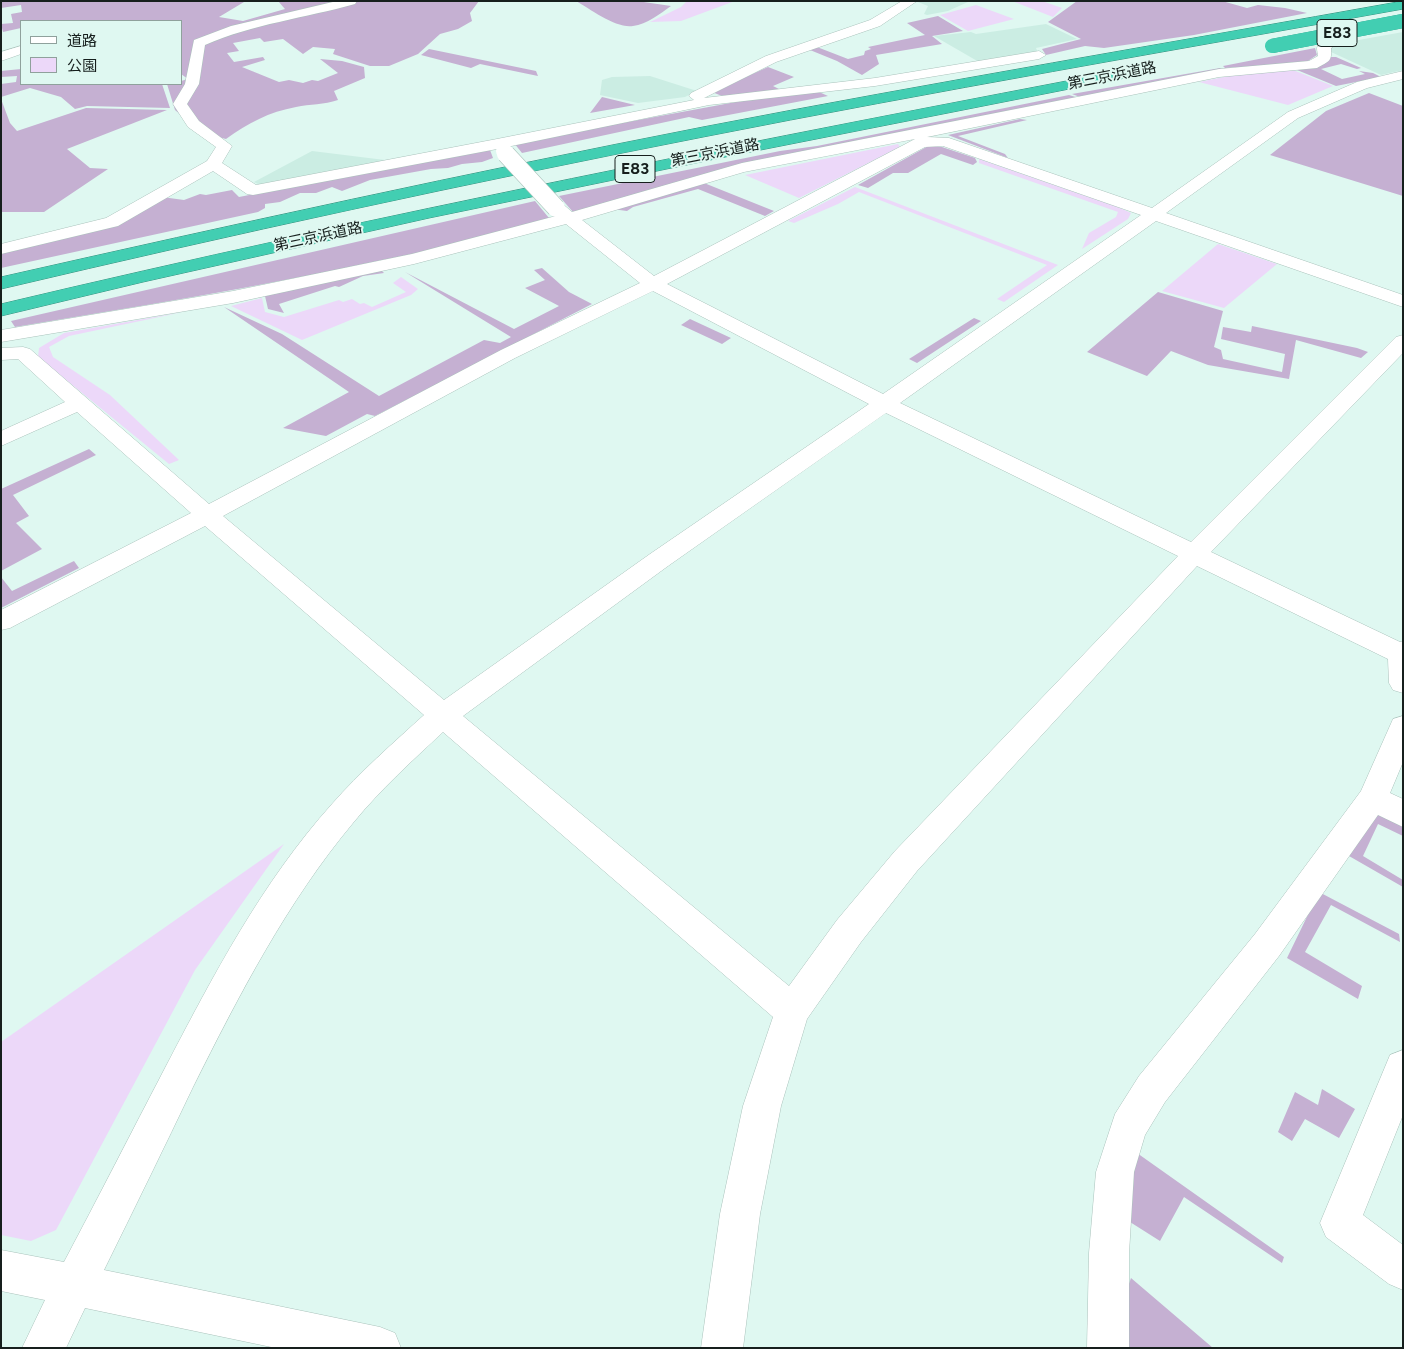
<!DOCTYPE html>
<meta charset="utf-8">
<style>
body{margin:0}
#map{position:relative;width:1404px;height:1349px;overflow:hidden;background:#dff8f1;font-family:Figtree,"Noto Sans JP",sans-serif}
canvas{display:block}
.frame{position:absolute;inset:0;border:2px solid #161f1d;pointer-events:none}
.legend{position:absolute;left:20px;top:20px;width:162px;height:65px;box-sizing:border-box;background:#dff8f1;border:1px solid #8fa19c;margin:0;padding:6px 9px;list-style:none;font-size:15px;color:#161f1d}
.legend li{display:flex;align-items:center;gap:10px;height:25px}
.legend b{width:25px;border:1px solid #8fa19c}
</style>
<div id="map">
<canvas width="1404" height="1349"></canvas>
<div class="frame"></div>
<ul class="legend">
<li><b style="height:6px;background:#fff"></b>道路</li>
<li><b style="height:14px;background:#ecd8f9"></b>公園</li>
</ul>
</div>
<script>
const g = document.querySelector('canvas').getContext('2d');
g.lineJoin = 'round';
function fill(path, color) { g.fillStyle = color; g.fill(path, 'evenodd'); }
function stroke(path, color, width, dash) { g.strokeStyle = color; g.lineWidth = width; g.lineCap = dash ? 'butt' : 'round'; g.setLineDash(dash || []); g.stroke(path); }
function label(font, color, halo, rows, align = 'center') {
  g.font = font + ' Figtree,"Noto Sans JP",sans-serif'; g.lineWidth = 4; g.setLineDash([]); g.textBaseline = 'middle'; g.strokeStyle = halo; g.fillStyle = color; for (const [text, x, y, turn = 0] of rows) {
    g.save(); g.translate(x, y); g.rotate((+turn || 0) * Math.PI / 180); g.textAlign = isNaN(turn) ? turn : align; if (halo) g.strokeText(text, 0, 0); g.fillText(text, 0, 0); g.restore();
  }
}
fill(new Path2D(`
 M955,1L968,2L948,11L927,15L924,14L928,6L918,2Z
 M1046,24L1077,39L1036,48L1038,53L979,62L934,36L971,32L976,34Z
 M1403,32V70L1381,75L1331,52V45Z
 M650,76L697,91L685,97L638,103L600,95L602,80L612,77Z
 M312,151L393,161L260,185L254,182Z`), '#cbede3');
fill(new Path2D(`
 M687,1H735L681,21L650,22L681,7Z
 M1012,1H1042L1062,8L1053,17Z
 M976,5L1014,19L968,31L940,15Z
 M1293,70L1333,86L1288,105L1199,82L1229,76Z
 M898,144L900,147L799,198L745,175Z
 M979,159L1118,207L1131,213L1128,219L1082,249L1089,233L1116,217L1118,212L979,163Z
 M855,187L1058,265L1004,302L997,299L1047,265L859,192L838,204L794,223L788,221Z
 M1218,244L1277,264L1224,308L1162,291Z
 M401,277L418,289L411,295L302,340L231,306L262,298L265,312L284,317L339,300L343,302L352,299L360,304L364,303L372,307L406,292L393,283Z
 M183,312L69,336L49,347L53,357L110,395L179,460L169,464L38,357L39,348L64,333Z
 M284,844L195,970L56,1230L31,1241L1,1235V1042Z`), '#ecd8f9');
fill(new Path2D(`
 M1,1H242L244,2L219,17L243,21L285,9L278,1H479L470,13L472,21L458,29L440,34L418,54L389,66H370L333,54L335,49L313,47L303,54L283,39L264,42L260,38L233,43L239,51L227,53L234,62L263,57L265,60L242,67L279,82L289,80L303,83L312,80L318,81L338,73L320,59L342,61L364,67L365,78L334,91L338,100C324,105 310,104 296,107C269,112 248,123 226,139L202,133L175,110L167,84H181V81L188,79L181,74V21H21V28L3,32L1,24L13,23L11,14L22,12L21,5L1,8Z
 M576,1H637L671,6C660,14 647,24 633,26C617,29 590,9 576,1Z
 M1077,1H1222L1247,8L1258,5L1285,8L1307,13L1194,35L1104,48L1085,46L1046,55L1042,49L1081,39L1048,22Z
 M938,16L963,31L932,36L942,44L876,55L879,64L862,75L837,61L810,50L817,47L848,59L864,55L865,51L871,49L868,47L925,35L907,23Z
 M1315,48L1317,55L1305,63L1225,68L1223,66Z
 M429,49L536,71L538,76L480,64L471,68L421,55Z
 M1330,57H1336L1361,68L1357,69L1341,64L1321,69L1342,79L1365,74L1359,71L1373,73L1381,77L1336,86L1297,70Z
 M768,67L794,77L773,86L781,90L722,96L712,92Z
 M1220,68L1222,69L1080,97L1072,94Z
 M21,69V84H162L170,108L87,106L75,109L61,97L30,88L1,97V84L16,82L17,76L1,77V71Z
 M819,92L828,96L702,120L689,117L522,153L514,143L752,99Z
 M1369,93L1403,106V196L1270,155L1326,111Z
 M1069,95L1079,98L743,163L573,212L559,196L780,151L817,146Z
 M602,97L635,105L590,113Z
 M1,99L10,123L17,131L86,108L167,110L67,149L90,168L108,169L44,212H1Z
 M1020,119L1027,120L958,136L1005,154L1008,158L948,135Z
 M930,145L942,147L975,158L977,162L973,165L941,154L908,173H893L868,188L858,185Z
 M478,150H490L493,158L482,162L462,164L448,168L431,169L370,180L342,191L332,187L316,193H300L280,202L265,204V208L258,212L1,268V252L115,224L162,197L184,200L200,194L206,195L232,190L239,197Z
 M704,183L774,211L765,216L698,189L633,207L627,211L612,209Z
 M535,201L549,218C492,238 432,250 373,262C254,288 135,307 15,327L11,321Z
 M542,268L569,292L592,304L375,416L367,414L326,436L283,428L349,392L224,307L282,334L379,396L484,340L500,343L511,337L405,272L514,329L559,306L525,288L545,280L534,270Z
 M380,269L384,273L363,276L339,287L335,286L279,304L284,313L268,309L265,296Z
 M1158,292L1223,311L1214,347L1221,350L1223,359L1282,372L1285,354L1221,339L1223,327L1251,332L1252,326L1357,348L1368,352L1361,358L1296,340L1289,379L1208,365L1171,351L1147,376L1087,352Z
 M974,318L981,321L917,363L909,359Z
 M690,319L731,338L722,344L681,325Z
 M89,449L96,455L13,495L29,516L16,523L42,549L1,571V489Z
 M74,561L79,568L1,608V577L12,591Z
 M1374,811L1403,826V836L1378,824L1363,856L1403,880V887L1349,856Z
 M1319,892L1399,934L1400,942L1331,905L1305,952L1362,986L1358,999L1287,958Z
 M1322,1089L1355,1109L1339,1138L1305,1119L1292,1141L1278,1132L1295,1092L1318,1105Z
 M1137,1153L1284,1257L1282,1263L1184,1197L1160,1241L1130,1222V1181Z
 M1131,1278L1213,1348H1124L1121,1307Z`), '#c5b0d2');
const minor = new Path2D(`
 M337,1H357L355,4C305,18 253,24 205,45L199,84L187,104L199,121L232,146L222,163L256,185L497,139L694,100L689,96L691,93L766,56L870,20L902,1H917L880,26L776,62L704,98L875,78L1039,51L1046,55L1039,59L875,86L709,105L497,149L253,195L247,194L213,171L118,226L1,254V244L106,218L207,161L216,147L188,127L173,104L185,84L194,40L231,26Z
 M1366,22L1371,23L1372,26L1371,29L1352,35L1331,48C1332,62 1329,61 1317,68L1219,77L927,137L949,138L1152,208L1288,112L1357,82L1403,71V79L1367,88L1298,118L1166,213L1403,295V307L1156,221L900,403L1191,542L1396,337L1403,335V353L1211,552L1400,642L1403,641V693L1393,690L1389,683L1388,659L1197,566L917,871L861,942L807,1019L781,1106L760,1214L743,1348H701L720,1214L743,1106L773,1017L443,732C412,761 380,790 353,823C287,902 239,995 193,1087C164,1148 134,1209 104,1270L380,1327L395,1333L401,1348H276L85,1308L66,1348H22L45,1300L1,1291V1250L64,1262C98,1198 131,1133 165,1068C213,976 262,882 332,804C360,772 392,744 424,715L205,526L10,628L1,630V610L191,513L77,412L1,446V431L65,402L18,359L1,360V348L23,347L30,349L209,504L501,350L640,283L566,224L414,264L233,303L1,342V330L233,291L412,254L556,216L550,210L553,206H565L572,212L742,163L1219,69L1309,61L1318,56C1318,54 1317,51 1317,48C1320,36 1355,25 1366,22ZM915,139L654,276L582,220L744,172ZM943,146L1141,215L883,394L667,284L925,147ZM653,291L869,404L650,554L444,700L223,516L515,358ZM886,413L1178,556L895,851L837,920L789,986L463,716L668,566Z
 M21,46V54L1,61V52Z
 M1403,716V762L1390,793L1403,799V827L1378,815L1279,956L1165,1102L1145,1135L1134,1172L1129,1253V1348H1087L1089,1253L1096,1172L1115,1114L1139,1076L1255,934L1361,791L1393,719Z
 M1403,1050V1115L1363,1215L1403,1245V1290L1389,1284L1326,1237L1320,1223L1390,1055Z`);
const highway = new Path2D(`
 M1403,1V9C1169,51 936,91 703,137C468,183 234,234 1,289V277C235,224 468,173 703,127C936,82 1169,43 1403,1Z
 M1145,66L1152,70L1150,73L715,159L429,218L143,282L1,316V304C380,214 762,139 1145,66Z`);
stroke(minor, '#aac2bb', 1);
stroke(highway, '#33917e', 1);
fill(minor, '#fff');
fill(highway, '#42ceb2');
const minorBridgeFar1 = new Path2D(`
 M503,151L507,155`);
const minorBridge = new Path2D(`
 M506,154L556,208`);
const highwayBridge = new Path2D(`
 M1272,46L1403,21`);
stroke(minorBridgeFar1, '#aac2bb', 14, []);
stroke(minorBridge, '#aac2bb', 19, []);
stroke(highwayBridge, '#33917e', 14, []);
stroke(minorBridgeFar1, '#fff', 14);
stroke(minorBridge, '#fff', 18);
stroke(highwayBridge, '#42ceb2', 14);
label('15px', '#161f1d', '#dff8f1', [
 ["第三京浜道路",1112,76,-11],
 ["第三京浜道路",715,153,-11],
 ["第三京浜道路",318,237,-12]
]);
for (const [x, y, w] of [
 [1337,33,40],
 [635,169,40]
]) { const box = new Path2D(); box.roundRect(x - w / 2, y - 13.5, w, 27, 4); g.fillStyle = '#dff8f1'; g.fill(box); stroke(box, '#161f1d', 1); }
label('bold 16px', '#161f1d', null, [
 ["E83",1337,33],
 ["E83",635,169]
]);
</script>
